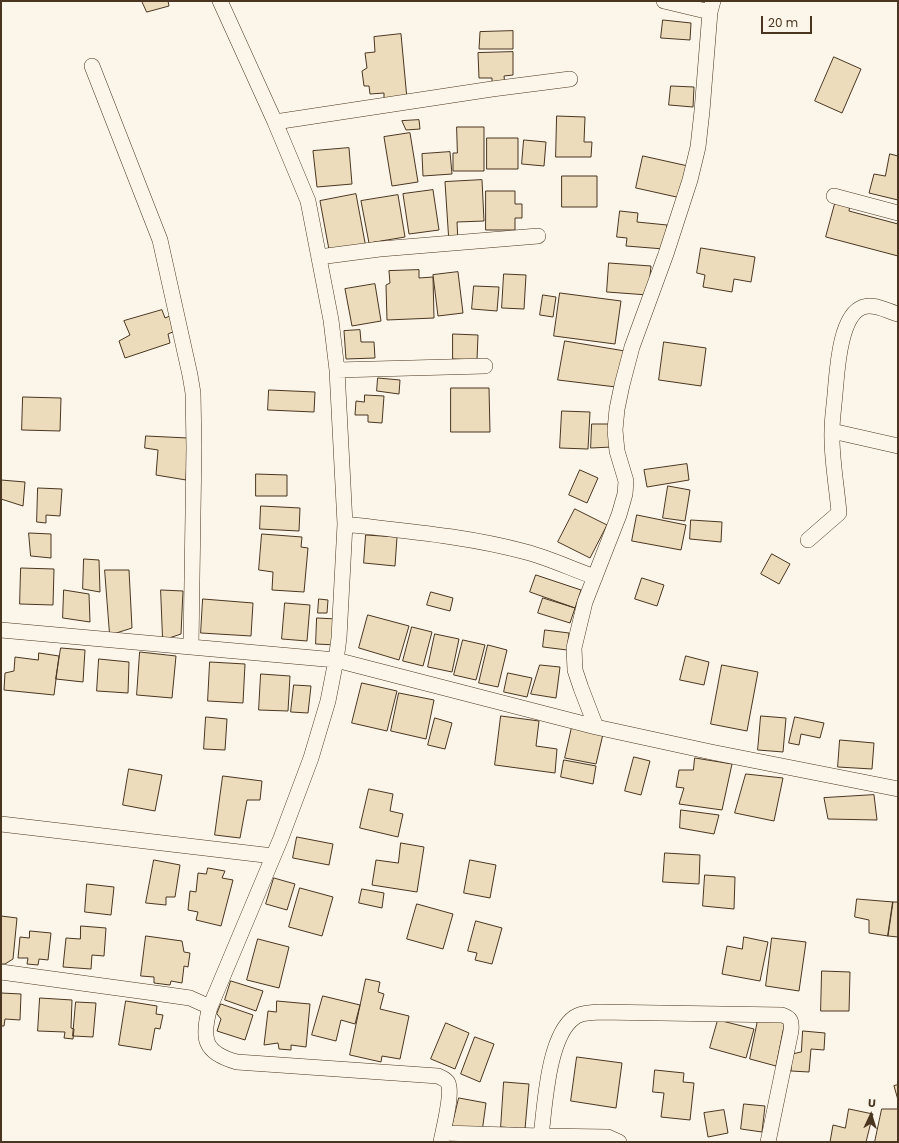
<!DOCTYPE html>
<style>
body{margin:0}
#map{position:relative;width:899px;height:1143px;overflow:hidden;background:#fbf6e9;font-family:Poppins,sans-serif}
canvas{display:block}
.frame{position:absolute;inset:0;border:2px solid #4a3520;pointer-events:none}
.north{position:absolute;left:851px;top:1095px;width:40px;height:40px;-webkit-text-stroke:3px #fbf6e9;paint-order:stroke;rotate:4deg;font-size:11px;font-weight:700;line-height:16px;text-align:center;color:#4a3520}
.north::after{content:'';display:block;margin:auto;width:14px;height:18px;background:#4a3520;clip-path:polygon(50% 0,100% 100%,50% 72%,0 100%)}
.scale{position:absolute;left:761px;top:16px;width:51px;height:18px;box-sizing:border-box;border:2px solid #4a3520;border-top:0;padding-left:5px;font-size:12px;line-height:14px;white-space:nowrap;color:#4a3520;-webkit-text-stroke:3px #fbf6e9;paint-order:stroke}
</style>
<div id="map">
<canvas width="899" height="1143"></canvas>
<div class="frame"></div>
<div class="north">U</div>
<div class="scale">20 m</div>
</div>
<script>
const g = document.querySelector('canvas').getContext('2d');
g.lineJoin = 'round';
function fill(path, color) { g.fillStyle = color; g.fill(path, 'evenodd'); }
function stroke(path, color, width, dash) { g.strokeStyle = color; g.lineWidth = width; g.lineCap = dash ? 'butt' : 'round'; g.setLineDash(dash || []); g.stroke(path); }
const building = new Path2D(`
 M142,1H168L169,6L147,12Z
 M663,20L691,23L690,40L661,38Z
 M513,31V49H479L480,32Z
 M401,34L407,99L384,102V93L370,94L369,86H364L362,71L367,68L365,53L375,52L374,37Z
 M513,52V75L504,76L505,84L492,85V78H479L478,53Z
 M834,57L861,69L842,113L815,101Z
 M671,86L694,87L693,107L669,105Z
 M557,116L585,117L584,142H592L591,157H556Z
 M419,120L420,129L406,130L402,121Z
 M457,127H484V171H453V153H457Z
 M410,133L418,182L392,186L384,137Z
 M487,138H518V169H487Z
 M524,140L546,142L544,166L522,164Z
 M349,148L352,184L317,187L313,151Z
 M450,152L452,174L423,176L422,154Z
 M890,154L898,156V200L869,193L874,174L885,176Z
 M643,156L688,166L681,198L636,188Z
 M562,176H597V207H562Z
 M482,180L484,221L457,222L458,242L449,243L445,182Z
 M433,190L439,230L409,234L403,194Z
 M486,191H515V204H522V218H515V230H486Z
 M356,194L366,248L330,255L320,201Z
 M398,195L405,237L369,243L361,201Z
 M836,200L850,204L849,211L898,224V256L826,237Z
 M620,211L638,213L637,222L667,225L664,249L626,246L627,238L617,237Z
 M701,248L755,257L751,282L734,279L732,292L703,287L705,275L697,273Z
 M609,263L651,266L648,295L607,292Z
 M419,270V278L433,277L434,318L387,320L386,285L390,283L389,271Z
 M458,272L463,313L438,316L433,275Z
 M504,274L526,275L524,309L502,308Z
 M375,284L381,321L352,326L345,289Z
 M474,286L499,287L497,311L472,309Z
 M560,293L621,301L615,344L554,336Z
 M543,295L556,297L553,317L540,315Z
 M162,310L165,318L170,316L175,331L168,334L170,343L125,358L119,341L130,335L124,321Z
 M360,330L361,342H374L375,358L346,359L344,331Z
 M453,334L478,335L477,360L453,359Z
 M565,341L625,351L616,387L558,380Z
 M664,342L706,348L701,386L659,380Z
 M378,378L400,380L399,394L377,391Z
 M451,388H489L490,432H451Z
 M269,390L315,392L314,412L268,410Z
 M365,395L384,396L382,423L368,422V415H355L356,401L364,402Z
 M23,397L61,398L60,431L22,430Z
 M562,411L590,412L588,449L560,448Z
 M592,424H612V447L591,448Z
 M146,436L188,438L186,480L156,475L158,450L145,448Z
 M687,464L689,480L647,487L644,470Z
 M580,470L598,478L587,503L569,495Z
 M256,474L287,475V496H256Z
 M1,480L25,482L23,506L1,499Z
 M668,486L690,490L685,521L663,518Z
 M38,488L62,489L60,516L46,515V523L37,522Z
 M261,506L300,508L299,531L260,529Z
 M575,509L607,525L590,558L558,542Z
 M637,515L686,525L681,550L632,541Z
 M691,520L722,522L721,542L690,539Z
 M29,533L51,534V558L31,556Z
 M262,534L302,537L301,547L308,548L304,592L272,590L273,572L259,570Z
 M366,535L397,537L395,566L364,563Z
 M772,554L790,564L779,584L761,574Z
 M84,559L99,560L100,592L83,589Z
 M21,568L54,569L53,605L20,604Z
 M105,570H129L132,628L110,635Z
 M536,575L581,590L575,608L530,592Z
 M642,578L664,585L657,606L635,599Z
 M64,590L89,594L90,622L63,618Z
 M161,590L183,591L181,634L163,640Z
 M431,592L453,598L450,611L427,605Z
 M543,598L575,608L570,623L538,613Z
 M203,599L253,603L251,636L201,633Z
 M319,599L328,600L327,613H318Z
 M285,603L310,605L307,641L282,639Z
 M368,615L409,626L399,660L359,648Z
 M317,618L337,619L336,645L316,644Z
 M412,627L432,632L423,666L403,661Z
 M545,630L569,633L567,650L543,647Z
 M435,634L459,639L452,672L428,667Z
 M463,640L485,645L476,680L454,675Z
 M488,645L507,650L498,687L479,683Z
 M61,648L85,650L83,682L56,679Z
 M140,652L176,656L172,698L137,695Z
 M39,653L59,656L54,695L4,690L5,673L14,671L15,657L38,660Z
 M686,656L709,662L704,685L680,680Z
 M99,659L129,662L128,693L97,691Z
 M210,662L245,664L243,703L208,701Z
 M540,665L560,667L556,698L531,694Z
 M722,665L758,672L747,731L711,724Z
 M508,673L532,678L527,697L504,692Z
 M261,674L290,676L288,711L259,710Z
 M362,683L397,691L387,731L352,723Z
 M294,685L311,686L308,713L291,712Z
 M399,693L434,700L426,739L391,731Z
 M501,716L539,721L536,746L557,749L555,773L495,765Z
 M761,716L786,718L783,752L758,750Z
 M206,717L227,719L225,750L204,749Z
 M795,717L824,723L820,738L801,734L799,745L789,743Z
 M435,718L452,723L445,749L428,745Z
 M572,727L603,734L596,764L565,758Z
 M840,740L874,743L872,769L838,767Z
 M634,757L650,761L641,795L625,791Z
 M695,758L732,764L722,810L679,804L684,788L676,787L679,770H693Z
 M564,760L596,766L593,784L561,777Z
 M129,769L162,775L155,811L123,805Z
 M746,774L783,778L774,821L735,813Z
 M223,776L262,781L260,800H247L240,838L215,835Z
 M369,789L393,794L390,811L403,814L398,837L360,828Z
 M874,795L877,820L828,819L824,798Z
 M681,810L719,815L714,834L680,828Z
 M297,837L333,844L329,865L293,858Z
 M401,843L424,847L417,892L372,885L376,860L398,863Z
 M665,853L700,855L699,884L663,882Z
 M154,860L180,865L175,897H166V905L146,903Z
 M470,860L496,865L490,898L464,893Z
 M208,868L225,871L222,878L233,880L221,926L196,920L198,912L188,910L190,891L196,892L198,873L206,874Z
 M705,875L735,877L734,909L703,906Z
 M274,878L295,884L287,910L266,904Z
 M87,884L114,887L111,915L85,912Z
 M300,888L333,897L322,936L289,927Z
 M362,889L384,893L382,908L359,903Z
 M857,899L893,902L888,936L869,933V920L855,917Z
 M893,902H898V937L888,936Z
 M417,904L453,914L443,949L407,939Z
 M1,916L17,918L13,959L5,964H1Z
 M476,921L502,928L492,964L475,960L477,953L468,951Z
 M81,926L106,928L104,956L92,955L91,969L63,967L66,938L80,939Z
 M30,931L51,933L48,960L39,959L38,965L27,964L28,958H18L20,937L29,938Z
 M146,936L182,941L184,952L190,953L188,967L184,966L182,983L171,981L170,985L154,983V977L141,976Z
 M744,937L768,942L760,981L722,974L727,946L742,949Z
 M772,938L806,942L799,991L766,986Z
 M258,939L289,947L279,988L247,980Z
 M822,971L850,972L849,1011H821Z
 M366,979L380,982L378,992L384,994L380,1009L409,1016L400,1059L382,1056L381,1062L350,1055Z
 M231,981L263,991L256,1011L225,1000Z
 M1,993L21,994L20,1020L5,1019L4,1026H1Z
 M323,996L360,1005L355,1024L341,1020L336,1041L312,1035Z
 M40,998L72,1000L71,1028L74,1029L73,1039L64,1038L65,1032L38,1031Z
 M126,1001L157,1006L156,1014L163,1015L160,1029L155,1028L151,1050L119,1045Z
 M277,1001L310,1004L306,1047L291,1045V1050L279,1049L278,1043L264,1045L268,1011L276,1012Z
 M76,1002L96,1003L93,1037L73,1036Z
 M221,1004L253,1015L245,1040L217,1031L221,1019L217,1014Z
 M718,1020L754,1029L746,1058L710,1048Z
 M758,1020L785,1021L776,1066L750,1059Z
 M446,1023L469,1033L455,1069L431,1059Z
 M803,1031L825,1033L824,1050L811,1049L809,1072L791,1071L792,1054L801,1052Z
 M475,1037L494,1044L480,1082L461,1074Z
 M577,1057L622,1063L616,1108L571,1101Z
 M655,1070L684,1073L683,1082L694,1083L690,1120L661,1117L664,1093L653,1092Z
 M504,1082L529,1084L525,1129L501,1127Z
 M898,1085V1100L894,1086Z
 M459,1098L486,1103L482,1132L452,1127Z
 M744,1104L765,1106L762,1132L741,1129Z
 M849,1109L873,1114L866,1142H830L833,1125L845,1128Z
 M882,1109H898V1142H875Z
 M724,1110L728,1133L708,1137L704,1113Z`);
fill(building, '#ecdcbc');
stroke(building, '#4a3520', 1);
const street = new Path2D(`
 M220,1L275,122L308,201L331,320L337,370L345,524L339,638L336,660L328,701L311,758L281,838L210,1007C201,1039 204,1053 237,1062L438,1076C442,1078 446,1079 448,1083C453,1094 443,1130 441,1142
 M664,1L710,12
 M92,66L160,240L190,375L193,393L194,447L191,646
 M275,122L492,89L570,79
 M834,196L898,213
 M319,257L380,249L538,236
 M337,370L485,366
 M832,431L898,446
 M345,524C405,531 467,536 526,552C549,558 572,569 595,577
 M808,540L839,513C837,487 831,457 832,431C832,419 834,407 835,394C837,374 839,315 863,307C874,303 887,311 898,314
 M1,630L336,660L596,727L711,752L898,789
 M596,727L581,688L575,670L574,648L585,602L619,515L625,494L626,481L617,451L615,430L617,409L622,385L632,347L666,254L690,180L698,147L702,111L710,12L713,1
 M1,824L273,856
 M1,972L169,995L190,998L210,1007
 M443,1133L541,1136L608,1137L619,1142
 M541,1136C545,1105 548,1035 575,1017C582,1012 591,1013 599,1012L782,1015C791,1018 792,1021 791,1031L768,1142`);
stroke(street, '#4a3520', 16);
stroke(street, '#fbf6e9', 15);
</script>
